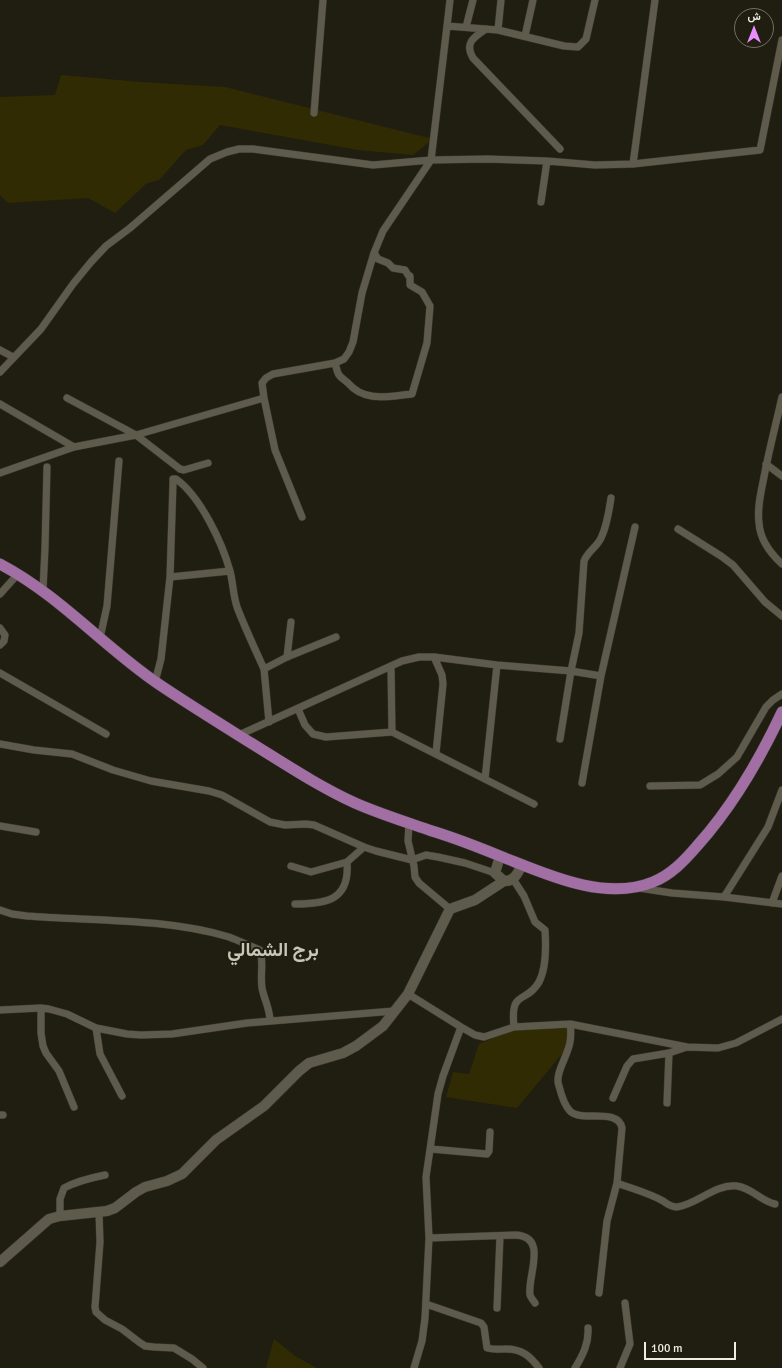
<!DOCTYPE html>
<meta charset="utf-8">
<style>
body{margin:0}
#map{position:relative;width:782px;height:1368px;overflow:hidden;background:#201e10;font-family:Signika,Vazirmatn,sans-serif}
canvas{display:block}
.north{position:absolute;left:734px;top:8px;width:40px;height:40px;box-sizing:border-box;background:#201e10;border:1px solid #727165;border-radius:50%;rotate:0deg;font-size:11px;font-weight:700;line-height:16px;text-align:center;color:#eeede4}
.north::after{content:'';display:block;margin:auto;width:14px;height:18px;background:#ea8dfd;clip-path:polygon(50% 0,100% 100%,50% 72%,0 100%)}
.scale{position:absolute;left:644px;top:1342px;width:92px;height:18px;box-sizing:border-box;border:2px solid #eeede4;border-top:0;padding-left:5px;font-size:12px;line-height:14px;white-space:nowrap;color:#eeede4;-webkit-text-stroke:3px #201e10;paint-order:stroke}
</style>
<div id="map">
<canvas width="782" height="1368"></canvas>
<div class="north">ش</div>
<div class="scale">100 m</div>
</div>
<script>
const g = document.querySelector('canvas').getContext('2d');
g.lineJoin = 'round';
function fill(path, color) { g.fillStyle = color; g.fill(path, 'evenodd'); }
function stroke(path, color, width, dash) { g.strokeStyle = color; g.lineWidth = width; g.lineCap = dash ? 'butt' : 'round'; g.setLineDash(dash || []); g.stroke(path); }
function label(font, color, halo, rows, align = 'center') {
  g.font = font + ' Signika,Vazirmatn,sans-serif'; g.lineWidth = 4; g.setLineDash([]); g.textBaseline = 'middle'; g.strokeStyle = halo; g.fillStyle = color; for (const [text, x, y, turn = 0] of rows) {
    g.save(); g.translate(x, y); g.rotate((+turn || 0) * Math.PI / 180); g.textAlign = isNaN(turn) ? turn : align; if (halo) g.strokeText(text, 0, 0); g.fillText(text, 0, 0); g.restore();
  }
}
fill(new Path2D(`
 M61,75L141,82L225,87L433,139L413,155L358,150L220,125L203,145L186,150L159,180L147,183L115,213L88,198L8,203L0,195V97L55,95Z
 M567,1027V1048L517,1108L446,1097L453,1072L469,1074L479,1044L513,1030Z
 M274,1339L295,1356L317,1368H266Z`), '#312b03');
const street = new Path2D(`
 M447,26L450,0
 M466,27L473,0
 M486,29C474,37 464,43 473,58L560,149
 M498,30L564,46L578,47L586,39L595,0
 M525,36L533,0
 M314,113L323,0
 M633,164L655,0
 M541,202L547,161
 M0,350L13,357
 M335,363C336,366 337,372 339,375C341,378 345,380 348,383C365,403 389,396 412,394L427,343L430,306L422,292L410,285V276L408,275L405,270L393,268L388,263L378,259L374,253
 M0,372L41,329L73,284L91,262L106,246L130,228L210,159L227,152L239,149H253L373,165L431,160L487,159L547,161L595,165L633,164L760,150L782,40
 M782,397C776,424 769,450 764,477C761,492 757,508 759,523C760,539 770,553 782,564
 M67,398L136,435L180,469L184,470L208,463
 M0,404L74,447
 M766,464L782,476
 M0,473L74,447L136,435L264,398
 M302,517L275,450L264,398L262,383L266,378L273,374L335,363L344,359L349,352L353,342L362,293L374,253L383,231L431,160L447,26L498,30L501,0
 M678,529L721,556L733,565L765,602L782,616
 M170,577L230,571
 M43,590L45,548L47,467
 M0,594L18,574
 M0,628L5,635L4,641L0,645
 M100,638L107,606L119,461
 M287,657L291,622
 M434,657L442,675L443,684L436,753
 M391,667L392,732
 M0,673L106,734
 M601,676L635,527
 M155,682L161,659L170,577L173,483V479H176C200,496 222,542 230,571C233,582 233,595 237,607C245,628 255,649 264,669
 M298,709L305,725L313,734L326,737L392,732L534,804
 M269,722L264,669L287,657L336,637
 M239,735L402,661L419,657H434L497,665L571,671L601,676L582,783
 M560,739L571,671L579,633L584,561C588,551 597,547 601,538C607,526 609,511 611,498
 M0,744L34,750L72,754L113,770L151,781L209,791L222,795L270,822L285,825L306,824L314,825L364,847L376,851L412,860L426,855L438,857L465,863L495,873
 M485,779L497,665
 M650,786L700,785L718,774L737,757L766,707L773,700L782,694
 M409,823L408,841L414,866L415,877L419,883L450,909
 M0,826L36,832
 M291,866L311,872L347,862L364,847
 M513,879L524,896L535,922L545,930C546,945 546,969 539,982C526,1005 510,988 514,1027
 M639,888L672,893L724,897L782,904
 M724,897L768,827L782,790
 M772,903L782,876
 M295,904C327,904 350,900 347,862
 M0,910L12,914L27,916C93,921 166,918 229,937C240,941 249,946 260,950C264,963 260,974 262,988C264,999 270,1009 270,1021
 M408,994L461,1027L475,1035L484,1037L514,1027L570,1024L687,1047L718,1048L736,1043L782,1019
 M41,1008V1033L43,1046L46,1053L59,1071L74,1107
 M0,1010L41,1008L49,1009L67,1014L96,1028L127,1034L141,1035L172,1034L247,1023L394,1011
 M570,1024C571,1030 571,1036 570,1042C568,1056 554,1074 559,1086C561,1094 564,1105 570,1111C582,1123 618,1107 622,1128L617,1183L607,1221L599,1293
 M96,1028L100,1054L122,1096
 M613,1098L627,1066L633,1059L669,1053L687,1047
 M667,1103L669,1053
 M0,1115H3
 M431,1149L487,1154L489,1151L490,1132
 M617,1183C633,1189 649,1193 663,1201C667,1204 671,1207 677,1207C698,1204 714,1184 737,1186C752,1188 761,1201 775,1204
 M99,1212L100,1242L95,1307L96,1312L105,1320L122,1329L139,1342L145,1346L154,1347L174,1348L192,1359L203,1368
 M60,1216V1199L64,1188C77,1181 90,1178 105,1175
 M429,1238L515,1235C549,1236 527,1276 530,1295C531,1298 533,1300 535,1303
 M426,1304L481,1323L484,1327L487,1348C494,1350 500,1349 506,1349C522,1349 530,1356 539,1368
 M497,1308L500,1236
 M414,1368L422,1341L425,1318L429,1238L426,1177L438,1094L443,1076L461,1027
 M575,1368C583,1355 589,1343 588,1328
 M620,1368L630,1344L625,1303`);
const secondary = new Path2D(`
 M500,856L495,873L504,881
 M0,1262L49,1219L60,1216L107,1211L115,1208L136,1192L145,1187L167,1181L182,1174L216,1140L264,1106L299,1071L309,1063L343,1053L356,1046L383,1026L408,994L450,909L475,900L504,881C514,882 518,873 522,865`);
const primary = new Path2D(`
 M0,564C59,595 103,646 157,683C188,704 219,723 251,743C285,764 318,786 355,803C380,814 406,822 432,831C455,838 478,847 500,856C546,874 604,902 653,882C671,875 685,860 697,846C733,806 759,761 782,712`);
stroke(street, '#38362e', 8);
stroke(secondary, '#38362e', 11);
stroke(primary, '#38362e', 12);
stroke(street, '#5e5b4c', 7);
stroke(secondary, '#5e5b4c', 10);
stroke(primary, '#a16fa4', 11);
label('bold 19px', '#c8c6b4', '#201e10', [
 ["برج الشمالي",273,951]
]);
</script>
